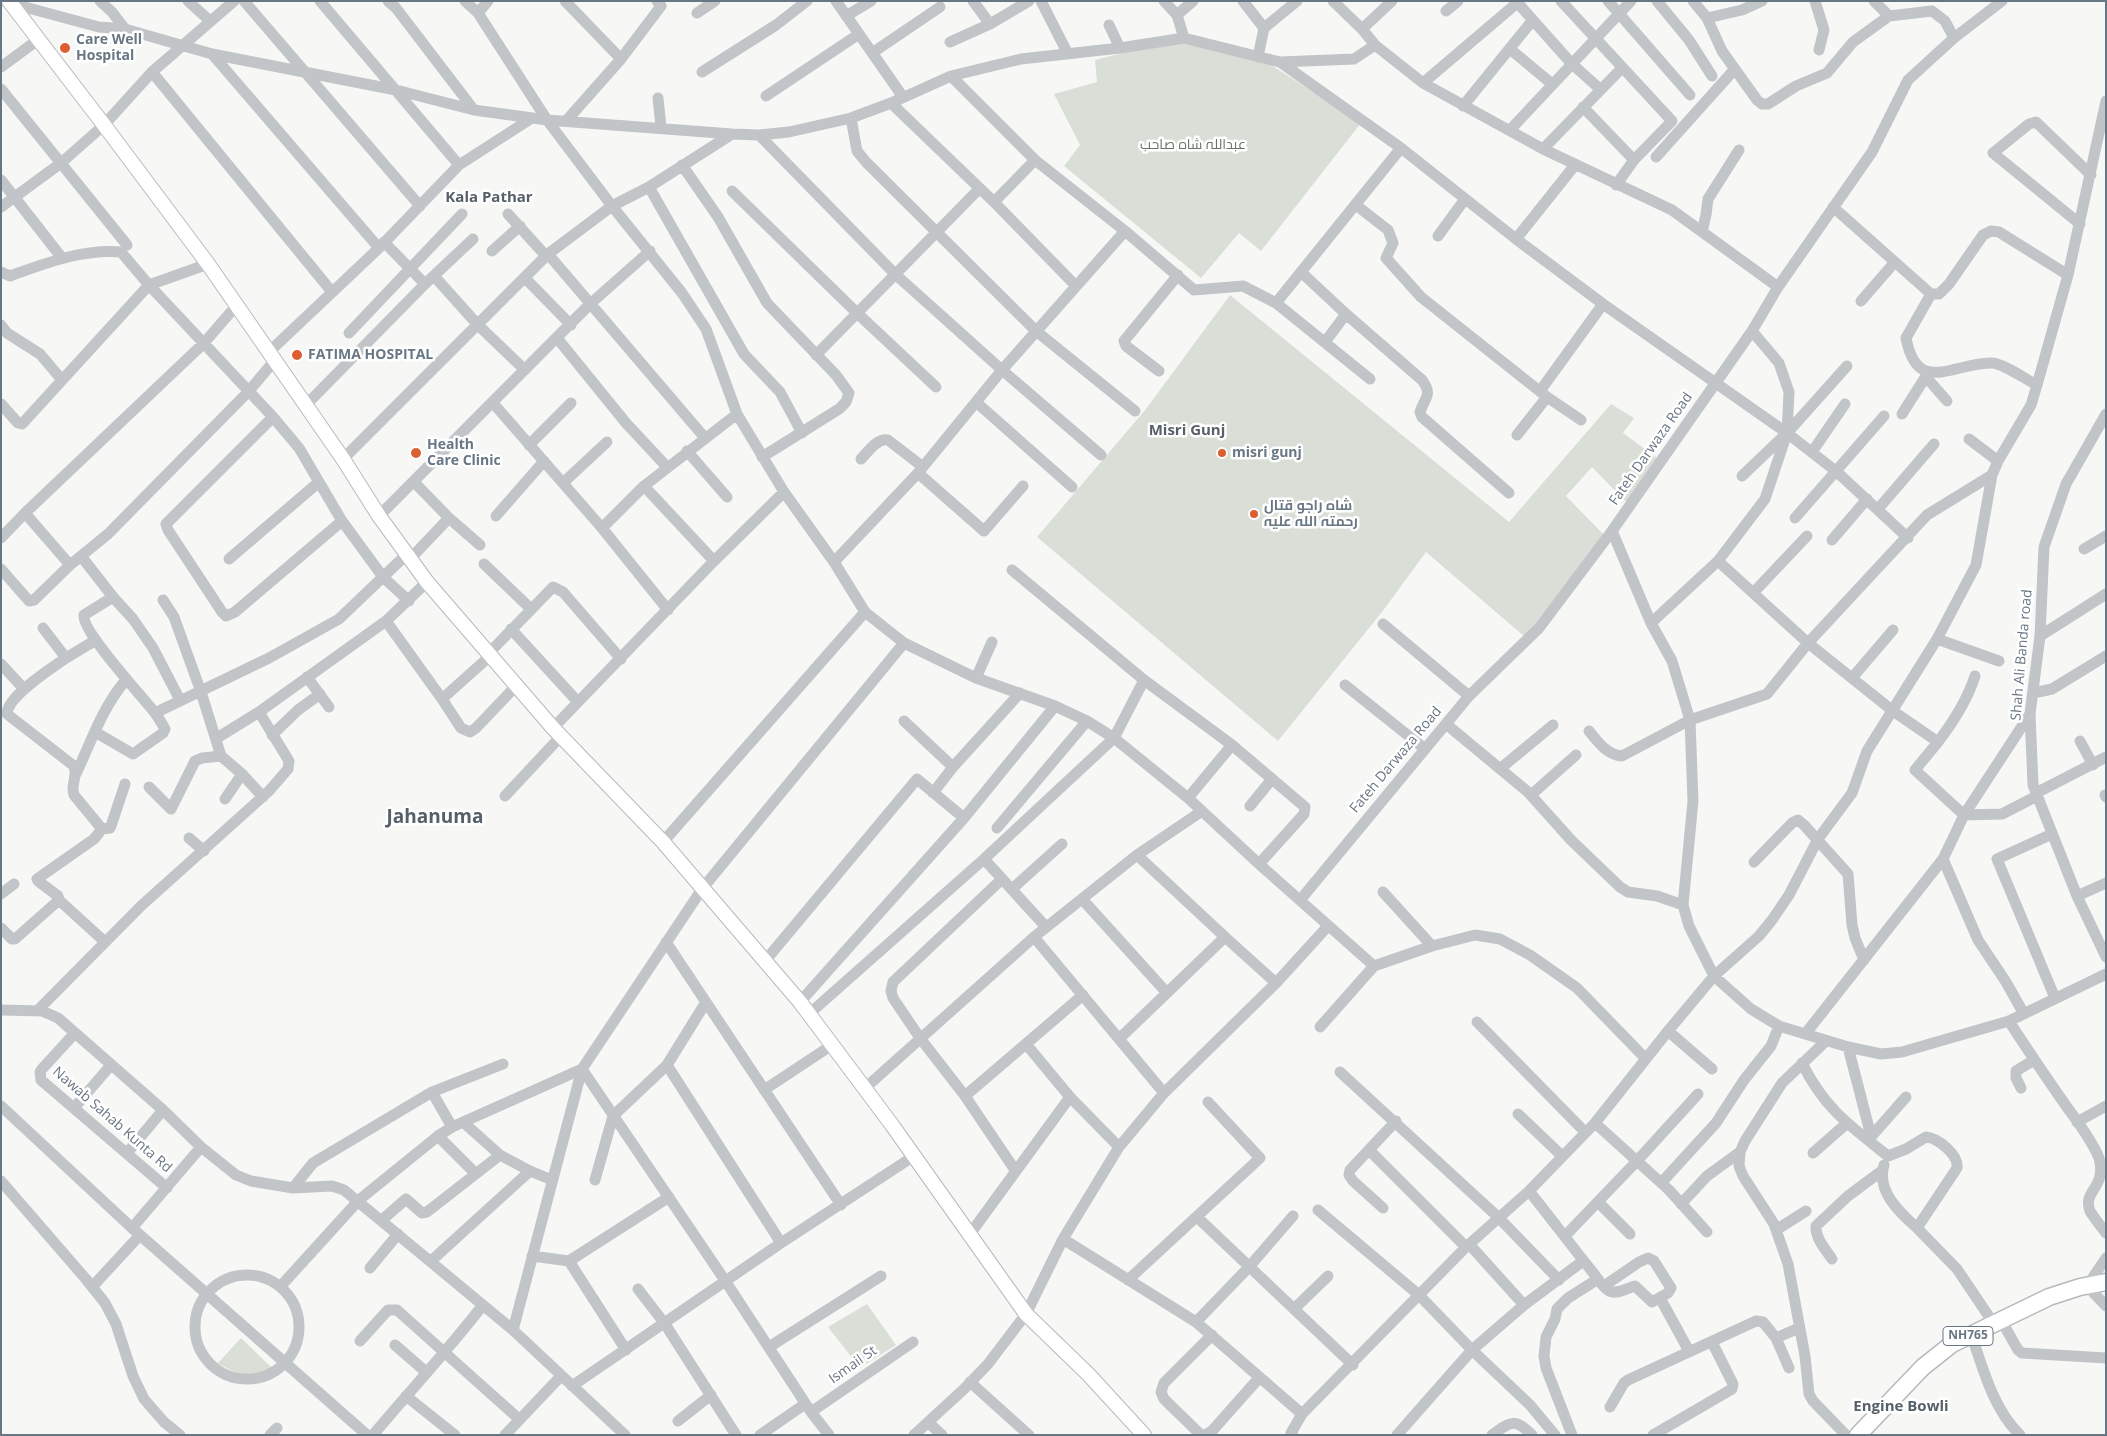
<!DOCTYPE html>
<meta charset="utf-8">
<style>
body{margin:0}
#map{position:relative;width:2107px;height:1436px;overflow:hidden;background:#f7f8f5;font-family:"Open Sans",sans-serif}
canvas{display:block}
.frame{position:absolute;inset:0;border:2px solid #687784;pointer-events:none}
</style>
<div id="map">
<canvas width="2107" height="1436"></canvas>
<div class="frame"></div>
</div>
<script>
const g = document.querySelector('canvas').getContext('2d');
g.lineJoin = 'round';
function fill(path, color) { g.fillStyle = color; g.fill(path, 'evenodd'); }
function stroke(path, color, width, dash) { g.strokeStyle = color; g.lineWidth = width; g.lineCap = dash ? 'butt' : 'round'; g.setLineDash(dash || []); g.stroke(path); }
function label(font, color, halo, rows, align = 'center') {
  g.font = font + ' "Open Sans",Cairo,sans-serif'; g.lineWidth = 5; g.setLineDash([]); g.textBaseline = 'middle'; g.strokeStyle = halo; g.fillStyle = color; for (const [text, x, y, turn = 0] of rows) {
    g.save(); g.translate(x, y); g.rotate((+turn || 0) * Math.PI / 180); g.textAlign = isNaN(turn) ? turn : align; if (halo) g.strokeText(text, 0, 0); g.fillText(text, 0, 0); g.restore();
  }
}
fill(new Path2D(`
 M1185,41L1268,63L1361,123L1261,251L1239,233L1201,278L1064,166L1080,145L1054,94L1097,82L1095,60L1159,44Z
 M1230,295L1509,522L1611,404L1634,418L1623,433L1657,458L1628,504L1592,467L1566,496L1604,535L1525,637L1426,552L1382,612L1278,741L1037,537L1146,409Z
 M867,1304L896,1345L860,1368L828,1327Z
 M241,1338L272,1368C248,1379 239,1376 218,1363Z`), '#d9ded6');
const major = new Path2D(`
 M9,1L104,125L208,264L343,459L379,516L427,582L553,728L663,842L800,1002L892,1125L1026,1314L1089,1375L1144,1435`);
const highway = new Path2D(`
 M1858,1435L1923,1367L1952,1344L2049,1297L2080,1287L2106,1282`);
stroke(major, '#b6babe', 16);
stroke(highway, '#b6b9bc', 19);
stroke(new Path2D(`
 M2,1L99,27L125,29L212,54L396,90L474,110L547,120L732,134L759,135L789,132L851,118L891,103L951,76L1021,59L1120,48L1184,38L1280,62L1401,148L1516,239L1603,304L1787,433L1837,472L1908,538
 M100,1L112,12L125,29
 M188,1L210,21
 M244,1L420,206
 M320,1L459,165
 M388,1L396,8L474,110
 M465,1L478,13L547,120L612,206L682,293L706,329L737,414L784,492L834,562L865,612L904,643L976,678L1055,706L1087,721L1114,738L1188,798L1259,864L1374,966L1432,946L1475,935L1500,939L1530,955L1577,988L1646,1059
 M565,1L621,59
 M836,1L903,97
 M973,1L990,24
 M1041,1L1068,54
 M1164,1L1177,15L1184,38
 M1243,1L1264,28L1258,57
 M1333,1L1362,29L1375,45L1423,83L1543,149L1672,210L1778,287
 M1516,1L1571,63L1600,89
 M1561,1L1672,121L1634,160L1616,185
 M1608,1L1690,95
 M1657,1L1689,40L1712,76
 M1693,1L1707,18L1722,51L1757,100L1762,104H1768L1796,86L1827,73L1853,42L1889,16
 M1815,1L1824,30L1819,50
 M1874,1L1889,16L1932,11L1945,21L1954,38
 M1446,11L1458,1
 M478,13L488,1
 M697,13L715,1
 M1177,15L1193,1
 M846,16L871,1
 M1707,18L1742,10L1762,1
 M1109,25L1120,48
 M1264,28L1297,1
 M1362,29L1392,1
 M950,42L990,24L1029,1
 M1510,49L1552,84
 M872,53L940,7
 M212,54L379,248
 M1280,62L1354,59L1375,45
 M1,67L39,39
 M152,72L332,292
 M702,72L776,25L807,1
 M1423,83L1517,3
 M1,89L127,245
 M766,96L859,34
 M658,98L661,127
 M891,103L994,202L1035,160
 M1463,106L1532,21
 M1583,107L1634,160
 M851,118L857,151L866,162L1036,331L1135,411
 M567,120L621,59L661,6L657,1
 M1510,130L1631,1
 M759,135L895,274L1002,370L1101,455
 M1543,149L1621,69
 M1656,157L1734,70
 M682,165L718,217L767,303L836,375L849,393L846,402L839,409L762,457
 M1,180L62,258
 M649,187L732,134
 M732,191L857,313L936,387
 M994,202L1076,286
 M1356,205L1388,230L1393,243L1386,258L1421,297L1547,397L1581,420
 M1,207L61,163L104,125L152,72L234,1
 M1833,207L1931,294H1939L1949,284L1983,235L1991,231L1999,232L2068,275
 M508,214L546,256
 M2080,224L1993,153L2029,124L2036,122L2091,175
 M1125,231L1194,290L1243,286L1276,303L1370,379
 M1702,232L1706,215L1708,199L1739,150
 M1438,236L1465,199
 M1516,239L1575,165
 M384,242L425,284
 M492,251L520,226
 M548,254L705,438
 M1,272L10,276C46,263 82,249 121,252L149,285L273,417L299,448L342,521L383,577L409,601
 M1301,272L1346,314L1422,380C1433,395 1425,397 1420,412L1422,417L1509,493
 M434,276L478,325L525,370
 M525,278L571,325
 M1931,294L1906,338C1917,396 1952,363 1992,363C2002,363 2027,380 2037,385
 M1861,301L1894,263
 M1276,303L1401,148
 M1,325L7,333L40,354L62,380
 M349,333L462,214
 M557,338L626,423L667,467
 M1325,342L1346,314
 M270,351L379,248L459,165L532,118
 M816,355L979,189
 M1159,371L1126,346L1124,341L1178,275
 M1926,377L1947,401
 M1540,391L1603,304
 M976,402L1072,487
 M493,403L602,528L668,610
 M1,404L18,423L22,424L149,285L208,264
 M305,406L425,284L473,239
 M1902,414L1928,373
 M2106,414L2066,484L2044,547L2040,636L2030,714L2033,785L2077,896L2106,957
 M273,417L166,524L168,530L222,612L226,616L235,612L342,521
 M1517,435L1547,397
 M1969,439L1998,461
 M529,445L571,403
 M687,451L727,497
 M1812,452L1845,404
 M343,459L548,254L612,206L649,187L744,354L780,392L802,433
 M861,459C868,452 877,438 888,440L923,467
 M918,473L984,531L1023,486
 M1742,476L1787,433L1847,366
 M414,482L449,518L480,545
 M563,483L607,442
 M1878,509L1934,444
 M25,513L70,565
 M379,516L590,304L650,251
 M496,516L544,461
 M1795,518L1884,416
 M602,528L644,486
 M1612,531L1651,623L1672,661L1690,720L1693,801L1683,905L1689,926L1714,976L1751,1009L1779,1026L1848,1047L1881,1054L1902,1052L2009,1021L2106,974
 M1,538L25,513L204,343L236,306
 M1832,540L1867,499
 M2084,549L2106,536
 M81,556L113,597L133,619L153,648L180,700
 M229,559L319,482
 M410,559L449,518
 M714,561L644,486L737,414
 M1718,561L1808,643L1893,711L1938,742L1915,770L1964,815L2002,814L2037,796
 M834,562L918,473L1002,370L1125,231L1035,160L951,76
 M484,564L531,609
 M1,569L29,601L34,600L70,565L108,534L249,391L275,360
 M1012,570L1144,680L1232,745L1188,798
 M1754,592L1807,536
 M163,600L174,617L201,692L221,756L242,774L263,797
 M386,621L442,699L461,728L470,732L476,728L516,686
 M1651,623L1718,561L1765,499L1787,433L1789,392L1779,363L1752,331
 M1383,624L1469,696
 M511,629L578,702
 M2040,636L2106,594
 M1937,639L1999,661
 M488,654L553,587L563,592L621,659
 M66,658L96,640
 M1,664L24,689
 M307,677L329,707
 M976,678L992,642
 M1852,678L1893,630
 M1345,685L1425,749
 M2033,693L2052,689L2106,656
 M442,699L490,656
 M155,713L269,658L339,619L407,554
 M904,721L953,767
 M1446,724L1528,792L1571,840L1620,887L1628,892L1657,896L1683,905
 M553,728L714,561L784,492
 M1589,731C1598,742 1607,755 1622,756L1690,720L1767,694L1808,643L1927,515L1992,475L1998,461L2031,405L2037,385L2068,275L2106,101
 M95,732L133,754L163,733L165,729C162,724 159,718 155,713C143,697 81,631 84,615L113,597
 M272,735L298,710L320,694
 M217,738L259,712L386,621L427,582
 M2080,741L2093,765
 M1938,742C1954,721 1967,701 1975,676
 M1232,745L1305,807L1304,814L1259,864
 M1501,768L1553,725
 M76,774C91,742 103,706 126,680
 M149,787L171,809L195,761L202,758L221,756
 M933,793L953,767L1020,693
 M2036,793L2106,757
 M1531,795L1576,755
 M2105,795L2106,797
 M505,796L562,735
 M225,799L242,774
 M1250,806L1272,779
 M997,828L1087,721
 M102,829L110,828L111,826L125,784
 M2052,834L1997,859L2055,998
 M189,838L204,851
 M663,842L865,612
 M1137,855L1225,937
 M984,859L1046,927
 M1943,859L1978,940L2006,982L2024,1014
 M1754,862L1792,823L1798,820L1804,825L1848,874L1852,925L1855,938L1864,960
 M1002,879L893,982L891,991L893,998L920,1038L965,1096L1015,1170
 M1012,889L1062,844
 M1383,892L1432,946
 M1,894L14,884
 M2077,896L2106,883
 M1082,899L1167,993
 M1301,899L1469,696L1539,628L1612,531L1752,331L1778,287L1872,152L1908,80L1954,38L2002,1
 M59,900L105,942
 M1,928L12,939H15L59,900L58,896L38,881L37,879L94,839L102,829L74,795C70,784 78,779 74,766L7,714C7,696 52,668 66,658L43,628
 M1034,937L1164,1093
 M666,942L841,1205
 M765,961L917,779L964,818
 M800,1002L964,818L1055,706
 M1,1010L42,1011L58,1018L163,1110L201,1147L236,1175L251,1181L293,1188L332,1186L344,1190L513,1330L625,1435
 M37,1011L141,906L269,791L288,769L289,761L259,712
 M809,1014L984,859L1114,738L1144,680
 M2009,1021C2026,1048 2044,1074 2062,1100C2075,1119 2091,1138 2099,1158C2107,1189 2082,1190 2090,1211C2094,1218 2101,1226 2106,1233
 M1477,1022L1585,1132
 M1320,1027L1374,966
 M1668,1031L1712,1069
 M75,1033L42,1069L40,1072L41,1080L167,1188
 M1806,1033L1943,859L1964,815L2030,714
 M1119,1039L1225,937L1276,983
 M1826,1041L1782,1083L1745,1141L1740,1152L1739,1166L1743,1176L1774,1224L1788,1264L1805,1356L1809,1394L1813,1401L1846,1435
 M1026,1044L1070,1097
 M1848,1047L1871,1136
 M1802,1063C1824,1108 1850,1126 1888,1156L1906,1149L1926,1137C1938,1138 1959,1155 1957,1168L1917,1228L1957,1269L1994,1324
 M667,1065L781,1243
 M1340,1072L1498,1217L1559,1280
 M2021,1088L2016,1078V1071L2034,1060
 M864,1089L1034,937L1137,855L1202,811
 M764,1090L832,1045
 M432,1092L452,1127
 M965,1096L1083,995
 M1,1106L132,1228L367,1435
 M74,1108L111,1065
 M1518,1114L1562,1156
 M463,1122L500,1155L530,1171L552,1180
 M2077,1122L2106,1106
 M1595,1123L1669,1190L1707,1232
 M438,1136L475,1173
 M1869,1139L1906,1097
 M1369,1150L1466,1247
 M127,1153L163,1110
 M1813,1153L1846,1124
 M1884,1165C1876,1191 1900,1213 1917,1228
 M595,1180L613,1116L667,1065L706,1002
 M1,1181L85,1278L105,1303L116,1324L133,1376L144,1399L164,1422L180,1435
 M1661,1183L1716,1123L1744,1080L1771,1046L1779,1026
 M293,1188L313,1163L432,1092L503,1064
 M1529,1191C1550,1217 1570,1244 1591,1270C1596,1276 1602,1287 1609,1291C1617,1295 1627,1288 1635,1286L1652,1302L1668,1293L1671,1288L1654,1261L1648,1258L1639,1262L1604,1286
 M1598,1202L1630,1234
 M1681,1204L1707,1176L1740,1152
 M1383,1208L1353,1181L1349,1175L1350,1170L1396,1121
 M1318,1210L1419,1295L1472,1350L1530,1405L1555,1435
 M1197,1217L1353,1365
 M382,1220L406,1199L422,1213L427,1212L500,1155
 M132,1228L201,1147
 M1776,1230L1806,1211
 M970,1234L1070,1097L1119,1147
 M1565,1236L1636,1162L1698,1094
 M1063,1239L1196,1322L1302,1414L1466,1247L1529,1191L1595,1123L1668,1031L1714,976L1759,936L1772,920L1789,895L1818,839L1852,793L1867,751L1937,639L1976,565L1992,475
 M1469,1244L1524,1305
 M532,1256L569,1261L669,1197
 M2106,1258L2087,1286L2106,1306
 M1832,1259C1826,1250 1815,1238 1816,1226L1848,1196L1883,1170
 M431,1261L530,1171
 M569,1261L626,1350
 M370,1268L398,1234
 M195 1327a52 52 0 1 1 104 0a52 52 0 1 1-104 0Z
 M1128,1280L1260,1158L1208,1102
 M92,1287L140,1235
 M280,1287L359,1200L438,1136L452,1127L582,1069L726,1282L811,1412L829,1435
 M638,1289L665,1324L736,1435
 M1660,1298L1689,1351
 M1294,1309L1328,1276
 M2001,1320L2018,1350L2022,1353L2106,1358
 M1196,1322L1249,1267L1293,1216
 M513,1330L582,1069L702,889L904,643
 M1971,1334C1983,1368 1993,1409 2020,1435
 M1776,1338L1789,1368
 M360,1341L388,1310H397L519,1419
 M395,1345L426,1372
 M769,1347L881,1276
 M970,1382L1029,1435
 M572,1386L781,1243L914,1156
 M406,1396L455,1435
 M1610,1407L1624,1383L1628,1380L1756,1321L1763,1322L1776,1338L1799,1328
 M811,1412L913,1342
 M678,1421L711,1395
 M928,1422L942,1435
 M270,1435L277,1428
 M373,1435C410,1391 448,1350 483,1305
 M505,1435L561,1376
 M760,1435L805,1404
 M914,1435L964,1389L988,1364L1026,1314L1063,1239L1119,1147L1164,1093L1276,983L1328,926
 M1201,1435L1164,1399L1161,1392L1164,1383L1212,1335
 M1205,1435L1212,1431L1259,1378
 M1293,1435L1291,1433L1302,1414
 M1397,1435L1472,1350L1524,1305L1583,1261
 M1492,1435C1511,1421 1515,1418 1532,1435
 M1572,1435L1546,1368L1544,1356L1546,1337L1555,1319L1557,1309L1568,1298L1598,1279
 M1653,1435L1732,1389L1733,1384L1712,1342`), '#c1c5c8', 11);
stroke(major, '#fff', 14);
stroke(highway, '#fff', 16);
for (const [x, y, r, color] of [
 [65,48,6,"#db5f31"],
 [297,355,6,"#db5f31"],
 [416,453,6,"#db5f31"],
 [1222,453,5,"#db5f31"],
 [1254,514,5,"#db5f31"]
]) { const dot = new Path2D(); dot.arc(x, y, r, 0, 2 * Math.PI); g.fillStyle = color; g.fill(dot); stroke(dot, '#fff', 2); }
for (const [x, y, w] of [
 [1968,1336,50]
]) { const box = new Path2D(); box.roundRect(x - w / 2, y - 9.5, w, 19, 4); g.fillStyle = '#fff'; g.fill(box); stroke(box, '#687784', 1); }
label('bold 12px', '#687784', null, [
 ["NH765",1968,1336]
]);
label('bold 14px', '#687784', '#fff', [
 ["Care Well",76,40],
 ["Hospital",76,56],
 ["FATIMA HOSPITAL",308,355],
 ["Health",427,445],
 ["Care Clinic",427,461],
 ["misri gunj",1232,453],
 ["شاہ راجو قتال",1264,506],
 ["رحمتہ اللہ علیہ",1264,522]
], 'left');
label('14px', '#667763', '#fff', [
 ["عبداللہ شاہ صاحب",1193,145]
]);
label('14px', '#687784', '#fff', [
 ["Fateh Darwaza Road",1651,449,-55],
 ["Shah Ali Banda road",2022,655,-85],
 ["Fateh Darwaza Road",1396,760,-50],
 ["Nawab Sahab Kunta Rd",112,1120,41],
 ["Ismail St",853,1365,-35]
]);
label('bold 15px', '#56606a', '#fff', [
 ["Kala Pathar",489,198],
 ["Misri Gunj",1187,431],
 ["Engine Bowli",1901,1407]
]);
label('bold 19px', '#56606a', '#fff', [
 ["Jahanuma",435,818]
]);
</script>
